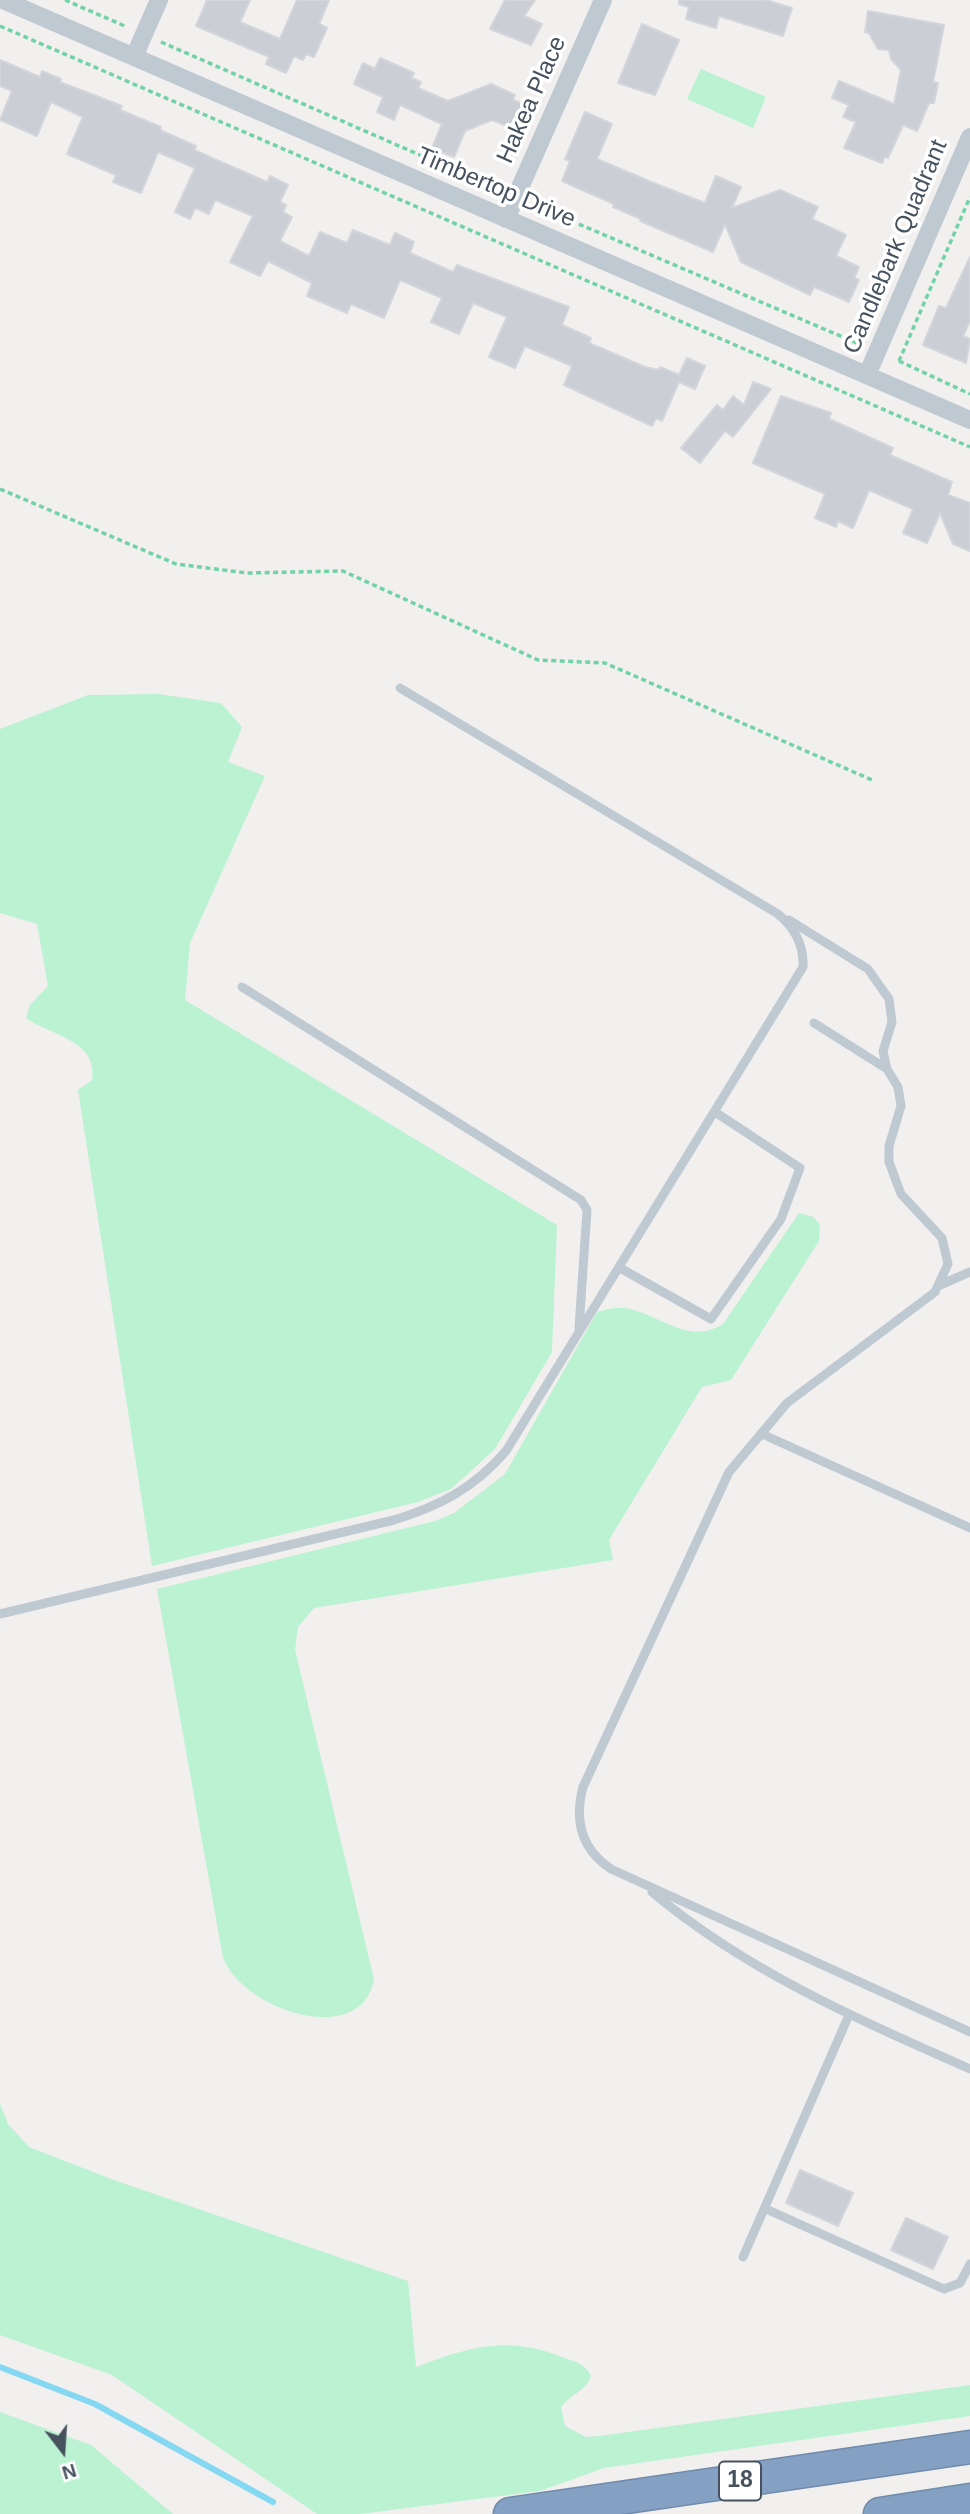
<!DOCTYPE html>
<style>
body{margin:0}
#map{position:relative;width:970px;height:2514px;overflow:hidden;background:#f2efef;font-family:Arial,sans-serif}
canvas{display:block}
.north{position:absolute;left:28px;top:2416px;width:70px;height:70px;-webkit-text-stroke:5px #fff;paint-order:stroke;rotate:163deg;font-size:19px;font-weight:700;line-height:28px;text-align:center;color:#46525e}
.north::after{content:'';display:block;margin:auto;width:24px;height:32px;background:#46525e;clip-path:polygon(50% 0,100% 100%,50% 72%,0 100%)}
</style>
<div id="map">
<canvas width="970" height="2514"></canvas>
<div class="north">N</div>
</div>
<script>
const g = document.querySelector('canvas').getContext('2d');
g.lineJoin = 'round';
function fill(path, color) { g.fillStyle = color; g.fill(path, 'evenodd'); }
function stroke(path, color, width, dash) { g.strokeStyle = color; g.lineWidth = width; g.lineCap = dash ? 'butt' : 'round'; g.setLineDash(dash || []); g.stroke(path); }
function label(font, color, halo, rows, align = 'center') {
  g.font = font + ' Arial,sans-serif'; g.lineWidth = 7; g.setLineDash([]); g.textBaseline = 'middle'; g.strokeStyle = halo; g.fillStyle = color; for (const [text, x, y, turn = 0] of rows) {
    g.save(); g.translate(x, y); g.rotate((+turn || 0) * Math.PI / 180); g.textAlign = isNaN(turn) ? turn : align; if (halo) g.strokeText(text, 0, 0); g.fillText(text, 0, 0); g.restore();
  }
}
fill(new Path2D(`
 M701,69L766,97L753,128L687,99Z
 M158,694L221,703L242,727L228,762L265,776L190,943L185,1000L557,1225L552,1352L495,1449L451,1489L418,1502L152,1566L78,1090L92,1080C99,1040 49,1035 26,1018L30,1005L48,986L37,924L0,913V729L88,695Z
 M799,1213L813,1217L820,1224L819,1241L731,1380L702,1387L609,1540L613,1560L314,1608L298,1627L295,1650L374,1979C362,2049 244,2011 223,1958L157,1589L435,1521L454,1513L505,1474L597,1312C608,1309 619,1306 630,1309C663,1317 690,1345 723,1324Z
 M0,2104L8,2124L29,2147L114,2180L408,2281L416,2367C471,2346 508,2335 565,2358C577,2362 586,2365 591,2376C587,2390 570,2395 561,2407L565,2426L586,2437L599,2436L970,2385V2416L604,2468L540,2491L360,2514H317L112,2375L0,2335Z
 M0,2412L91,2445L173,2514H0Z`), '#bbf2d2');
stroke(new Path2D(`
 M0,2367L95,2404L273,2502`), '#85d8f2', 6);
const building = new Path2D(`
 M207,0H250L240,22L280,39L297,0H329L319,24L327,28L314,57L306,54L303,60L294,56L286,73L266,64L269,57L196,26Z
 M505,0H535L524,16L542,24L531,45L490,29Z
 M679,0H766L792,8L783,36L719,16L716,28L686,19L689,7L679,4Z
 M868,11L944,25L933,82L938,83L934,103H929L917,131L903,125L888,158L885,156L882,163L844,148L856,122L843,117L849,105L832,98L839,81L894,104L901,70L891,59L889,50L878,49L869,33L865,32Z
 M642,24L679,40L655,95L618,83Z
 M380,58L414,73L411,78L421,82L418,88L448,101L491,84L515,95L513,100L524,104L514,129L492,120L465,131L454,157L432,148L442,124L400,105L394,120L377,112L383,97L354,84L363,63L375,69Z
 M0,60L40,77L42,71L61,79L60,82L122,106L120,110L161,127L160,130L196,146L194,150L267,182L270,176L288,185L280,202L286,205L283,212L292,217L280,241L309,256L320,232L347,243L353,230L390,245L395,233L414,242L410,253L453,272L457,265L569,307L562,325L591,338L589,343L645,367L659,370L660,367L679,375L687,358L705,366L695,389L679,382L662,421L656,418L652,426L564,385L572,366L525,346L515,368L489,357L507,317L473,303L459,334L431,322L442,298L400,280L384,318L351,304L347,313L307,296L312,283L268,261L260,276L230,262L253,216L215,200L209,214L195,208L190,219L175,212L195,168L158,152L141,193L113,182L116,175L67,154L83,117L51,102L37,136L0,120L12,91L0,86Z
 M585,112L612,124L597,159L656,184L705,203L716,176L741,187L732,208L780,190L818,207L812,219L846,235L836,256L859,267L854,278L859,280L849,302L814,287L810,295L741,262L725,224L713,252L640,221L641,219L613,207L614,204L562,181L570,161L565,159Z
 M970,257V321L963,336L970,339L966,363L923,345L939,306L946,308Z
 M753,382L771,389L733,437L725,431L700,463L681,448L717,405L723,410L733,396L744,405Z
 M781,396L831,413L829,419L893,448L890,455L952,482L948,495L970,503V551L953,544L940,513L927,543L903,533L913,509L869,490L853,528L838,521L836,527L815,518L825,494L753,463Z
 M800,2170L853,2193L838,2226L786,2203Z
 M906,2218L948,2237L933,2269L891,2250Z`);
fill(building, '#cbced4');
stroke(building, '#d3d5db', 2);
const highway = new Path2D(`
 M510,2514L970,2447
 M880,2514L970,2500`);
stroke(highway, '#6f8bad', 35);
stroke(new Path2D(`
 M65,0L127,27
 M0,26L970,447
 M161,42L500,190
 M532,204L859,344
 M899,361L970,197
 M899,361L970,394
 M0,489L176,564L247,573L343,571L538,660L605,663L872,780`), '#71d3a5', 3.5, [5, 3.5]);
stroke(new Path2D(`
 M789,920L868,969L889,999L892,1022L883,1051L887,1069L898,1087L901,1106L889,1146V1162L901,1194L942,1238L948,1264L935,1292L787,1403L729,1472L583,1787C574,1821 581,1849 611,1869L970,2032
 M242,987L581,1200L587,1210L579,1328
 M814,1023L887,1069
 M620,1268L711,1319L781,1219L800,1168L715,1112
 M940,1285L970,1272
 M762,1434L970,1528
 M0,1614L394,1520C440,1506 474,1488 506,1451L803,967C804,945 795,928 778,914L400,688
 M652,1892C746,1971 859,2020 970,2069
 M766,2209L944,2289L960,2283L970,2264
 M743,2257L849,2015`), '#bfc9d2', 9);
stroke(new Path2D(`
 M3,0L970,420
 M134,57L159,0
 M506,219L603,0
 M867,375L970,137`), '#bfc9d2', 18);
stroke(highway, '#84a0c2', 32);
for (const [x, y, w] of [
 [740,2481,42]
]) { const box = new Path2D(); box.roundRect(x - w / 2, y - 19.5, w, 39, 5); g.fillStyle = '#fff'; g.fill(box); stroke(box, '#46525e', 2); }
label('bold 23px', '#46525e', null, [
 ["18",740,2481]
]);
label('24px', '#46525e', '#fff', [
 ["Hakea Place",532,100,-66],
 ["Timbertop Drive",496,188,23],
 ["Candlebark Quadrant",896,247,-67]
]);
</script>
